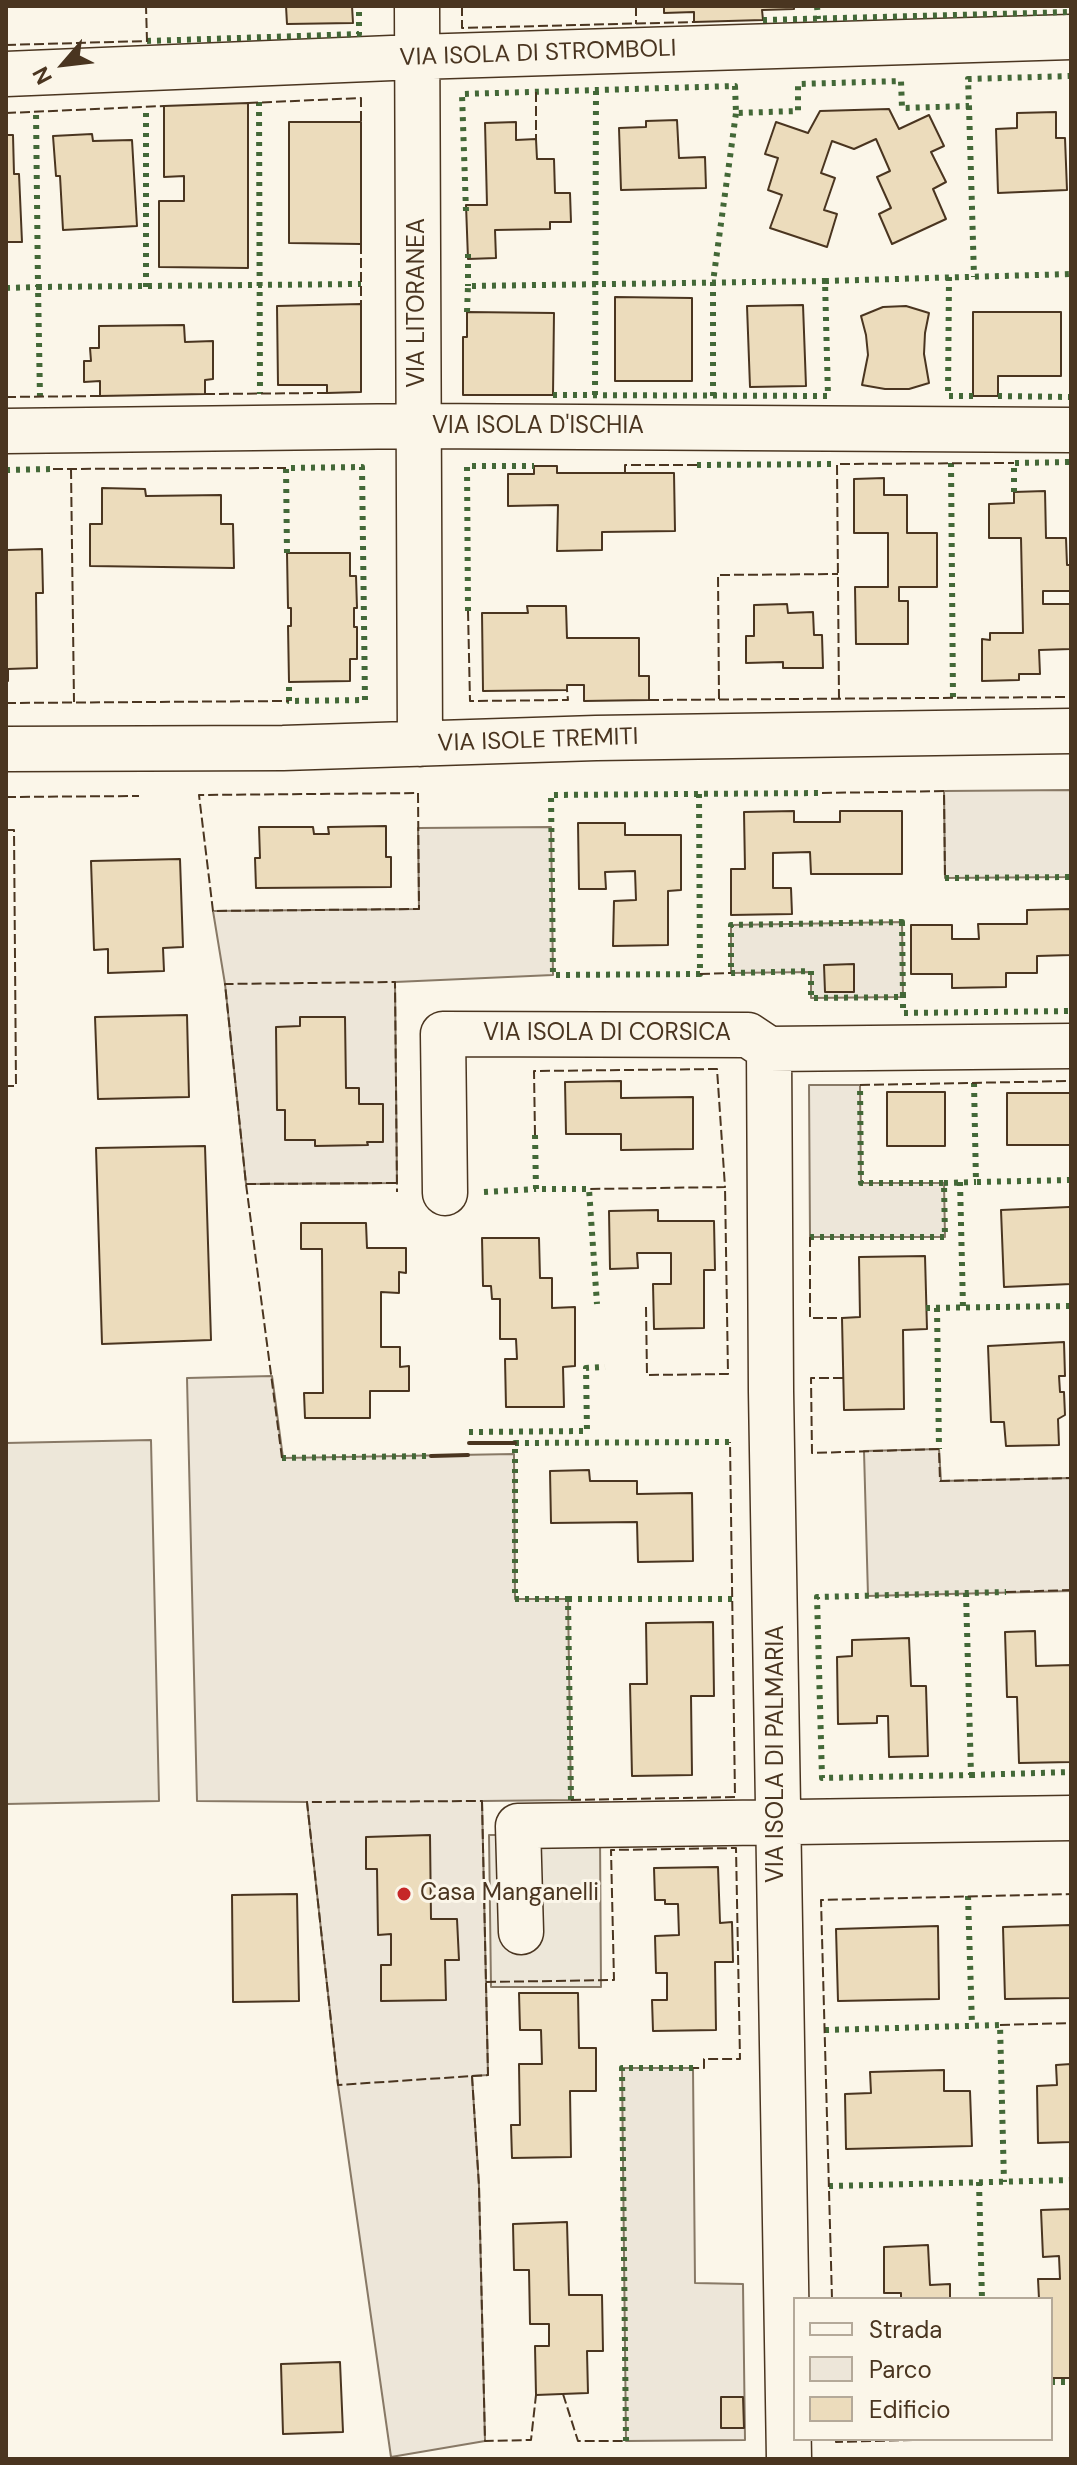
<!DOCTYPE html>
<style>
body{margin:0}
#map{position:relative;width:1077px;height:2465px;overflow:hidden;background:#fbf6e9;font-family:"DM Sans",sans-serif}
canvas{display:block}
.frame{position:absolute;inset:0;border:8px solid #4a3520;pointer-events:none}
.legend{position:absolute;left:793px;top:2297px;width:260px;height:144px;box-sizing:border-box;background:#fbf6e9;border:2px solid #b4a999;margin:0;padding:10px 14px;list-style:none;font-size:24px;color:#4a3520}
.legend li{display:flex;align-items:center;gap:16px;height:40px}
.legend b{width:40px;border:2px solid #b4a999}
.north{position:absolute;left:24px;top:24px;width:80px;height:80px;-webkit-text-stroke:6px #fbf6e9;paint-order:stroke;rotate:242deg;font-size:22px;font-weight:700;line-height:32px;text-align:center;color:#4a3520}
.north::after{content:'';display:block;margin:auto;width:28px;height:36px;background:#4a3520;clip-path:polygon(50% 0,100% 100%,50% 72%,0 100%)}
</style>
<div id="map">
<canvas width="1077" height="2465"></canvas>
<div class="frame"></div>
<ul class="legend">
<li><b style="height:10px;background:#fbf6e9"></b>Strada</li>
<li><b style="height:22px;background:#ede6d9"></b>Parco</li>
<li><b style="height:22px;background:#ecdcbc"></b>Edificio</li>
</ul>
<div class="north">N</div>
</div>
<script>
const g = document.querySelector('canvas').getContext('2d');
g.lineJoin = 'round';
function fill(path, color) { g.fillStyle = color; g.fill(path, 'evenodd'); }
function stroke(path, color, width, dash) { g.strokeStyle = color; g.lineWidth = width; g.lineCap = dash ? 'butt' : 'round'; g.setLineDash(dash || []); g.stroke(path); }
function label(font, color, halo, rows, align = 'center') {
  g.font = font + ' "DM Sans",sans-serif'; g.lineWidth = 6; g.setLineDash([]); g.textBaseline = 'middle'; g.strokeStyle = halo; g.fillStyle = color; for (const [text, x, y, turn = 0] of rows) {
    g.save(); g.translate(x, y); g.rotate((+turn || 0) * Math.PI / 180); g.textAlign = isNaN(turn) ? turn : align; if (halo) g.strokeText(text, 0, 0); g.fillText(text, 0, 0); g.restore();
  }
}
const green = new Path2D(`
 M1071,790V877L945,878L944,791Z
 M551,827L553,975L395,982L397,1183L246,1184L225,984L213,911L419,909L418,828Z
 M902,922L903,997L811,998V972L731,973V925Z
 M809,1085H860L861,1183H944L945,1237H810Z
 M272,1376L283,1458L514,1454L515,1599H568L571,1800L482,1801L488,2075L472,2076L479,2186L485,2441L391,2457L338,2085L307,1802L197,1801L187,1378Z
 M939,1449L941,1481L1071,1478V1591L868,1596L864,1451Z
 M622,2068H693L695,2283L743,2284L745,2440L626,2441Z`);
fill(green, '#ede6d9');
stroke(green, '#887966', 2);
const parking = new Path2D(`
 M151,1440L159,1801L6,1804V1443Z
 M489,1835H600L601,1987H491Z`);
fill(parking, '#ede7d9');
stroke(parking, '#887966', 2);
const building = new Path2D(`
 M286,6H352L353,23L287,24Z
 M664,6H794V9L762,10L763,20L694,22V12L664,13Z
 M248,103V268L159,267V201H184V176L164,177V106Z
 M889,109L899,129L929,115L944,146L931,152L946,182L933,189L946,219L892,244L879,214L891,208L877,177L890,171L876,139L854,149L832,141L821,173L835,178L824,210L837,214L827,247L770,228L782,195L768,190L778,158L765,154L776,122L808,133L820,111Z
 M1056,112V138H1065L1067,190L998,193L996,129L1017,128V113Z
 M677,120L679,158L705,157L706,188L621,190L619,128L646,127V121Z
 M289,122H361V244L289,243Z
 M516,122V140L536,139L537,159H554L555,193H570L571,222H550V229L495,230L496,258L468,259L466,205H487L485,123Z
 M92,134L93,141L132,140L137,226L63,230L60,176H56L53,136Z
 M6,135H13L14,174H19L22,242H6Z
 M615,297L692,298V381H615Z
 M361,304V392L327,393V385H278L277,306Z
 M803,305L806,386L750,387L747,306Z
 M906,306L929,313L925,333L924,354L929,383L909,389H885L862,385L868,355L866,335L861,316L883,307Z
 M467,312L554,313L553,395H463V337H467Z
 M973,312H1061V376H998V396H973Z
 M184,325L185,342L213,341V379L205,380V394L100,396V381L84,382V361H91L90,348H99V326Z
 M534,466H557V473H674L675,531L602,532V550L557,551L558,505L508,506V474H534Z
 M884,478V495H907V533H937V587H899V601H908V644H856L855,587H888V533H854V479Z
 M102,488L145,489L146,496L221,495V524H233L234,568L90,566V524H102Z
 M1045,491L1046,538H1066L1067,565H1071V591H1043V604H1071V649L1039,650L1040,674H1019V680L982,681V639L990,640V633H1023L1021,538H989V504L1014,503V492Z
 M6,538L7,550L42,549L43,593H36L37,668L8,669V681H6Z
 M287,553H350V576H356L357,608H354V627H357V659H350V681L289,682L288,626H291V608H288Z
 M787,604L788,613L813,612L814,635H822L823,668H783V662L746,663V636H754V605Z
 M527,606H566L567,638H639V676H649V700L584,701V685H567V690L483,691L482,613H528Z
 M794,811V822H840V811H902V874H811L810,852L773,853V888H791L792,914L731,915V869H745L744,812Z
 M578,823H625V835H681V890L668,891V945L613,946L614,901L636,900L635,871L605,872L606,889H579Z
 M386,826V857H391V887L256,888L255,858H260L259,827H313L314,834H329L328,827Z
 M180,859L183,947L163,948L164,971L108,973V949L94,950L91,861Z
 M1071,909V955L1037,956V973H1006V987L952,988V974H911V925H952V939H979L978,924H1027V910Z
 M854,964V992H825L824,965Z
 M187,1015L189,1097L98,1099L95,1017Z
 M300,1017H345L346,1088H359V1104H383V1142H367L368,1145L315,1146V1140H285V1110H277L276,1027L300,1026Z
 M621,1081V1098L693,1097V1149L621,1150V1134H566L565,1082Z
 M887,1092H945V1146H887Z
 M1007,1093H1071V1145H1007Z
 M205,1146L211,1340L102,1344L96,1148Z
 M1069,1207H1071V1284L1004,1287L1001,1210Z
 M658,1210V1221H714L715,1270H704V1328L654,1329L653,1284H671V1253H637L638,1268L610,1269L609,1211Z
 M301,1223H366L367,1248H406V1273L399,1272V1293L381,1292V1347H400V1367L409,1366V1391H370V1418H305L304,1393H323L322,1249H301Z
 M482,1238H539L540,1278H552V1308L575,1307V1366L563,1367L564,1407H506L505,1359H517L516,1339H500V1299H492L491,1286H483Z
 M925,1256L927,1329L903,1330L904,1409L844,1410L842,1318L860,1317L859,1257Z
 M1064,1342L1065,1376H1059L1060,1392H1064L1065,1415L1058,1419L1059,1445L1006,1446L1004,1422H991L988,1346Z
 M589,1470L590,1481H637V1494L692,1493L693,1561L638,1562L637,1522L551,1523L550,1471Z
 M713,1622L714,1696H691L692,1775L632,1776L630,1684H647L646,1623Z
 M1035,1631L1036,1666L1071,1665V1762L1019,1763L1017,1697H1007L1005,1632Z
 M909,1638L911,1686H926L928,1756L889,1757L888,1716H877V1723L838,1724L837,1657L852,1656V1640Z
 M430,1835L431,1919H457L459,1960H445L446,2000L381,2001V1965H391V1934L378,1935L377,1869H366V1837Z
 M718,1867L720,1923L732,1922L733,1962H715L716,2030L653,2031L652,2000H667V1973H656L655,1936L679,1935L678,1904H665V1900H655L654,1868Z
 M297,1894L299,2001L233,2002L232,1895Z
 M1071,1925V1998L1005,1999L1003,1927Z
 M938,1926L939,1999L838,2001L836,1929Z
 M519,1993H578L579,2048H596V2091H570L571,2157L512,2158L511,2125H520L519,2064H542L541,2030H520Z
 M1071,2064V2142L1038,2143L1037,2086L1057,2085L1056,2065Z
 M944,2070V2091H970L972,2146L846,2149L845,2094L871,2093L870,2072Z
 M1071,2209V2378H1051V2299H1039L1038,2279H1060L1059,2256L1043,2257L1041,2210Z
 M567,2222L569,2295H602L603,2351H587L588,2393L536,2395L535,2346H549V2324H530L529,2270H514L513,2224Z
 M928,2245L930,2285L950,2284V2299H901V2293H884V2247Z
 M340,2362L343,2432L283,2434L281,2364Z
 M721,2397H743L744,2428H721Z`);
fill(building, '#ecdcbc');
stroke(building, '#4a3520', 2);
const minor = new Path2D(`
 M417,6L420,744
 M6,74L416,57L1071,37
 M6,431L419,426L1071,430
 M6,749L283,748L596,738L1071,731
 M769,1049L771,1391L789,2459
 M445,1193L443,1034L748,1035L769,1049L1071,1046
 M521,1932L518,1826L1071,1818`);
stroke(minor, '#4a3520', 47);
stroke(minor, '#fbf6e9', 44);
stroke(new Path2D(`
 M817,6L818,19
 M763,20L1071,12
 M147,41L359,34V6
 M259,102L260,394
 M969,106L974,277
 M466,211L462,94L735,86L736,113L798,111V84L901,81L902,108L969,106L968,79L1071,76
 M468,254V286
 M949,277L948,396H973
 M146,287V107
 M6,288L38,287L36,112
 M467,312L468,286L825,281
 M553,395L828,396L825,281L1071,274
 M595,395L596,90
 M713,396V282L736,113
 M998,396L1071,397
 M40,397L38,287L361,284
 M951,463L953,698
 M697,465L837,464
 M6,470L53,469
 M1014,492V463L1071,462
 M287,553L286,468L362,467L365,700L289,701V682
 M468,611L467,466H534
 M1069,697H1071
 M699,794L700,974L553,975L551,795L822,793
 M945,878L1071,877
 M902,922L903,997L811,998V971L731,973V925Z
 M903,994V1013L1071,1011
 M974,1083L976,1182L1071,1180
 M535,1135L536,1189H589L597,1304
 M960,1182L963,1307
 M944,1183L976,1182
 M484,1192L536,1189
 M810,1237H945L944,1183H861L860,1085
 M926,1308L1071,1306
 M937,1308L939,1449
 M469,1432L587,1431L586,1368L605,1367
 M282,1458L431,1456
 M966,1593L971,1775L822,1778L817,1597L1006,1592
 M568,1599H732
 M971,1775L1071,1772
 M571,1800L568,1599H515V1443L730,1442
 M968,1896L972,2026
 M825,2030L1000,2025L1004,2182
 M979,2182L982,2299
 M829,2186L1071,2180
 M1051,2382H1071
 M626,2441L622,2068H693`), '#436837', 6, [4, 6]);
stroke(new Path2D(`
 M462,6V28L694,22
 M636,6V24
 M6,45L147,41L146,6
 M536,92V139
 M248,103L361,98V122
 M6,113L164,106
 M361,244V304
 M205,394L327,393
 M6,397L100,396
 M53,469L286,468
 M71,469L74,702
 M625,473V465H697
 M468,611L470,701L568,700L567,690
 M719,699L718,575L838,574
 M839,699L837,464L1014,463
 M649,700L1069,697
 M6,703L289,701
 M418,793L419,909L213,911L199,795Z
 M822,793L944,791L945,878
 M6,797L139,796
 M6,830H14L16,1086H6
 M700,974L731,973
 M860,1085L1071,1081
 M535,1135L534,1071L717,1069L725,1187L589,1189
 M246,1184L397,1183
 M810,1237V1318H842
 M646,1307L647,1375L728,1374L725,1187
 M843,1378H811L812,1453L939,1449L940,1481L1071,1478
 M282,1458L246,1184L225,984L395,982L397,1192
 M1006,1592L1071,1590
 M571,1800L735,1797L730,1442
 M482,1801L488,2075L338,2085L307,1802Z
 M486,1982L614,1980L611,1850L736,1848L740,2059H704V2068H693
 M1000,2025L1071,2023
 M472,2076L479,2186L485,2441L531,2440L536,2395
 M832,2299L821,1900L1071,1894
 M563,2394L578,2441H626
 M836,2439V2442L947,2439`), '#4a3520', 2, [10, 4]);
stroke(new Path2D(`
 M469,1443H515
 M431,1456L468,1455`), '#4a3520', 4);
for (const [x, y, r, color] of [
 [404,1894,8,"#c62828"]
]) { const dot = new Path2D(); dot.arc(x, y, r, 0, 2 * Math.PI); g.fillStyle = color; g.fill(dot); stroke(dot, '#fbf6e9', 3); }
label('24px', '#4a3520', '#fbf6e9', [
 ["VIA ISOLA DI STROMBOLI",538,54,-2],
 ["VIA LITORANEA",418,303,-90],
 ["VIA ISOLA D'ISCHIA",538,427],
 ["VIA ISOLE TREMITI",538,741,-2],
 ["VIA ISOLA DI CORSICA",607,1034],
 ["VIA ISOLA DI PALMARIA",777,1754,-90]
]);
label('24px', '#4a3520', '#fbf6e9', [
 ["Casa Manganelli",420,1894]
], 'left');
</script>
